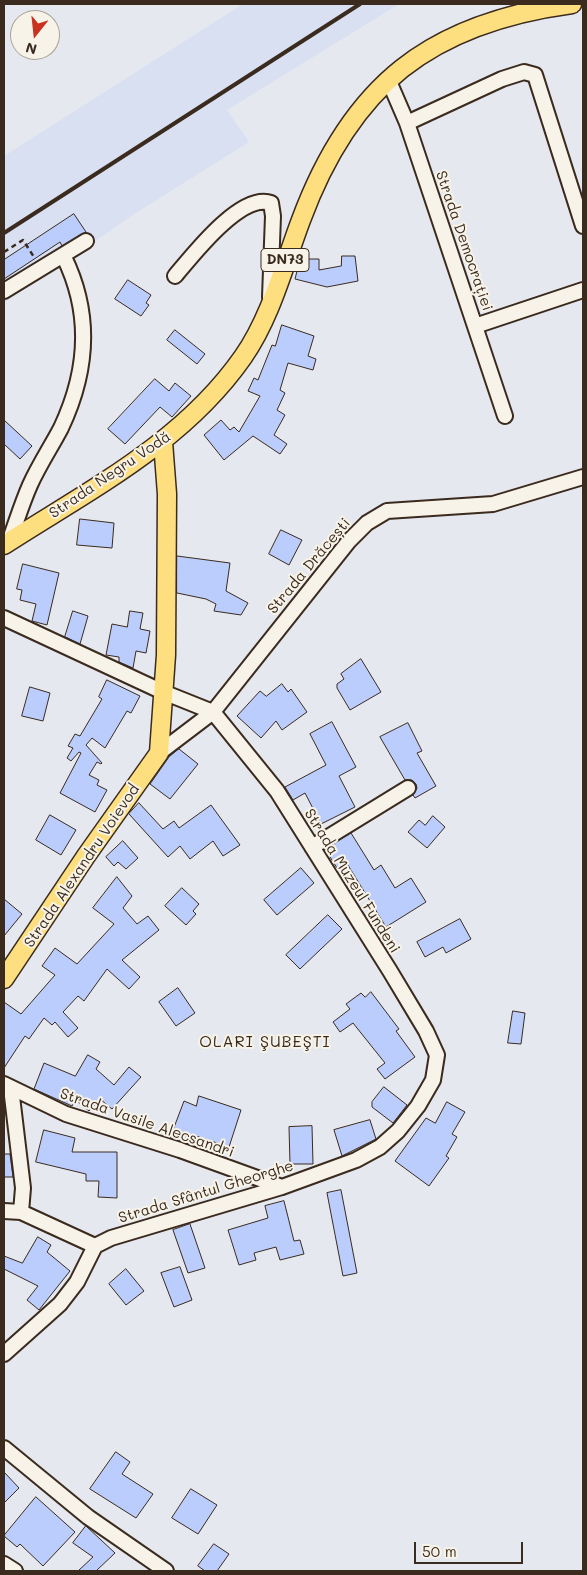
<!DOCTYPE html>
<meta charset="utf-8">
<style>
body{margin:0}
#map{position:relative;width:587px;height:1575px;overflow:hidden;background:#e5e8ee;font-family:Mali,sans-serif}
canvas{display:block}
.frame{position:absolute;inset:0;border:5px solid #3b2a1e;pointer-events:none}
.north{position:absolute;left:10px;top:10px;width:50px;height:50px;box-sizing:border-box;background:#f7f3e8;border:1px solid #aca397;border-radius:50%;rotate:196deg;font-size:14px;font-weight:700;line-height:20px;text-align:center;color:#3b2a1e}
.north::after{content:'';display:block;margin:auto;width:18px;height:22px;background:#c8321e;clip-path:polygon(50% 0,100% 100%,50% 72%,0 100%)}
.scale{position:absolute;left:414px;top:1542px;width:109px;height:22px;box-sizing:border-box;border:2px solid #3b2a1e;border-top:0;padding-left:6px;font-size:15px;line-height:18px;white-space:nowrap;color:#3b2a1e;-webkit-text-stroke:4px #f7f3e8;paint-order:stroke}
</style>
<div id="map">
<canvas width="587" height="1575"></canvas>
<div class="frame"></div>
<div class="north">N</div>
<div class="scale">50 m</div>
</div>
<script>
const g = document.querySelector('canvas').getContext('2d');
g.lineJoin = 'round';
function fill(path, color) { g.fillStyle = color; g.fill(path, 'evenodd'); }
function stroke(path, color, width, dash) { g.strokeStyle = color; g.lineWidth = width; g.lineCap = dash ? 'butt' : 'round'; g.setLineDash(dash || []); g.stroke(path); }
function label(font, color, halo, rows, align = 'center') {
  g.font = font + ' Mali,sans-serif'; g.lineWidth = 4; g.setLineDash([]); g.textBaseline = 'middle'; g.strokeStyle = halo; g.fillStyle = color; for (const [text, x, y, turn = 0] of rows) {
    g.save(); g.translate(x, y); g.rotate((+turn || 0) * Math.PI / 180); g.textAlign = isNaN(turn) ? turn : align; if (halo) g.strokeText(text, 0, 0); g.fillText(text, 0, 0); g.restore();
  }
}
fill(new Path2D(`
 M243,4H399L227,110L249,142L139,211L4,303V156Z`), '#d8e0f2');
const building = new Path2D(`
 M74,214L86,232L62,246L60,242L4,279V260Z
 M342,256H355L358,281L327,287L295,279L300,259H319V270L341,266Z
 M128,280L151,295L146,303L149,305L141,316L115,299Z
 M282,325L314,336L308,356L316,359L313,370L288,363L280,390L285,393L277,410L285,415L274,435L287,444L280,454L253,436L224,460L204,435L221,420L230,430L234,427L239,432L260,396L248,391L254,378L258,380L272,345L275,346Z
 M175,330L205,354L197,364L167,340Z
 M155,379L169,391L175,383L191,396L172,417L160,407L125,444L108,429Z
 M4,420L32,446L20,459L4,444Z
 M80,519L114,523L112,548L77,545Z
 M281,530L302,540L289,565L269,554Z
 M177,556L230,563L226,591L248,603L241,615L214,611L216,604L206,599L177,593Z
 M23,564L59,573L47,625L32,621L36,604L20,600L22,590L17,589Z
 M73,611L88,616L80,644L65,637Z
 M130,611L143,613L140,629L150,631L146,653L136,651L133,668L119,662V657L106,655L112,624L127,627Z
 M361,659L381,692L350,710L337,688V684L344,679L341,674Z
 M107,680L140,696L131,713L127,711L105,748L92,738L86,745L102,763L101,764L97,762L89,775L99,780L97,785L107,790L95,812L60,793L81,753L79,752L71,761L67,758L73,748L68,746L75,734L80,736L102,699L99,697Z
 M282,684L288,692L291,689L307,712L282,730L276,721L261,738L237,716L260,691L266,696Z
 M30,687L50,693L43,721L22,716Z
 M332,722L356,767L339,776L355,807L321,824L305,793L293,800L285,787L326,765L310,734Z
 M408,723L422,751L417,753L436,786L415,798L413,795L417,788L416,784L412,780H405L380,737Z
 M179,749L198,764L170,799L150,784L169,757Z
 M139,803L163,829L174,821L179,828L211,805L240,845L223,856L213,841L190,859L180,846L168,857L129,814Z
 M50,815L76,830L61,855L36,840Z
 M433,816L445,827L427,848L408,832L419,820L425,825Z
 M351,833L374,870L381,865L395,888L411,878L426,902L386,927L346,862L337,868L325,849Z
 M123,841L138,858L126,869L118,862L114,866L106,857Z
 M301,868L314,883L277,915L264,900Z
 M117,877L132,896L123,908L137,924L148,916L159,930L122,960L140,977L129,989L107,969L84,1001L78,996L63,1012L78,1028L68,1037L55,1022L52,1025L44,1018L29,1039L25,1036L4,1068V1002L21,1014L55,975L42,966L55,948L77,964L114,924L93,908Z
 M182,888L199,904L193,911L196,914L186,925L165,906Z
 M4,899L22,914L4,936Z
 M328,915L342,929L300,969L286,955Z
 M460,919L471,939L446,953L443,947L425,957L417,942Z
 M178,988L195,1013L176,1026L159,1002Z
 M371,992L399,1029L396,1031L415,1057L385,1079L377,1069L385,1063L353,1023L340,1032L333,1022L350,1009L346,1004L361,993L365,997Z
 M513,1011L525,1013L521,1044L508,1043Z
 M88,1055L100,1062L96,1069L114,1085L129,1067L141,1077L112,1109L100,1099L89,1111L76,1100L72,1106L34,1089L44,1063L75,1076Z
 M384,1087L407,1105L393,1123L372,1107V1102Z
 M199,1096L241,1110L229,1147L193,1135L189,1144L170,1138L184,1101L196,1106Z
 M447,1102L465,1112L452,1134L457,1137L446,1156L449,1158L429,1186L395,1161L426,1118L435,1123Z
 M370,1120L376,1139L342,1156L334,1130Z
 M312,1126L313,1164H290L289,1127Z
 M44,1130L75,1138L72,1152H117V1198L98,1197L99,1181H86V1174L36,1162Z
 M4,1154H10L13,1177H4Z
 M341,1190L357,1273L343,1276L327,1193Z
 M284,1201L294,1241L300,1240L304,1254L280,1260L276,1247L254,1253L256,1260L239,1265L228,1230L268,1218L265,1206Z
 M190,1224L205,1268L188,1273L173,1230Z
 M38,1237L51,1245L47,1252L70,1271L39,1310L27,1300L38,1286L4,1269V1256L22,1263Z
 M180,1267L192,1300L174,1307L161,1273Z
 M126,1269L144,1291L126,1305L109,1284Z
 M116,1452L130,1462L122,1474L153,1494L136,1518L90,1489Z
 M4,1472L19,1488L4,1503Z
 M191,1489L217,1505L198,1534L172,1518Z
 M36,1497L75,1532L43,1566L20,1544L17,1547L4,1536Z
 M86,1526L115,1553L96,1571H78L93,1557L73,1543Z
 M214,1544L229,1554L217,1571H205L198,1566Z`);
fill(building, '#bacdfd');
stroke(building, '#3b2a1e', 1);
const minor = new Path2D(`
 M388,79L407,123L505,416
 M407,123L502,79L524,72L535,75L583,226
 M175,276C192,256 241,192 271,203L273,216L270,297
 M4,291L86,241
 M475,326L583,290
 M9,542C16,523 22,503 30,485C39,465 51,447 61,428C88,371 92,314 64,257
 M4,618L163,692L213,712L277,791L390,971L426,1031L437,1055L433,1080L418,1106L398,1131L380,1147L356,1160L282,1187L111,1238L95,1246L77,1282L60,1304L4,1354
 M159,753L213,712L349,541L367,523L387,511L493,504L583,477
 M312,847L408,788
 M4,1084L66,1114L180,1150L282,1187
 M11,1088L23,1188L21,1212
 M4,1211L21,1212L95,1246
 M4,1448L88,1517L166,1571
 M4,1564L15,1571`);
const major = new Path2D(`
 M4,545C89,490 183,443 243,357C271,317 284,265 301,220C351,85 430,23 572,4
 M4,979L86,856L159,753L166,655L167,494L163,442`);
stroke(minor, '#3b2a1e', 18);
stroke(major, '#3b2a1e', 21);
stroke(new Path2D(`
 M4,252L23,240L34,257`), '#3b2a1e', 2.5, [5, 4]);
stroke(minor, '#f7f3e8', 14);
stroke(major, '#fddf80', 18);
stroke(new Path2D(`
 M4,233L360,4`), '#3b2a1e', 4);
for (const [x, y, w] of [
 [285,260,48]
]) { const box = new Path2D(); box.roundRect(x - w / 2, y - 11.5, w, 23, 4); g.fillStyle = '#f7f3e8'; g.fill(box); stroke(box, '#3b2a1e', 1); }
label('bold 14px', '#3b2a1e', null, [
 ["DN73",285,260]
]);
label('15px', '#3b2a1e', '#f7f3e8', [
 ["Strada Democrației",464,241,71],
 ["Strada Negru Vodă",110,475,-34],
 ["Strada Drăcești",309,566,-50],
 ["Strada Alexandru Voievod",82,866,-56],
 ["Strada Muzeul Fundeni",352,881,58],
 ["Strada Vasile Alecsandri",147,1123,19],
 ["Strada Sfântul Gheorghe",206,1192,-17]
]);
g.letterSpacing = '1px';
label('16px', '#3b2a1e', '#f7f3e8', [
 ["OLARI ŞUBEŞTI",265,1042]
]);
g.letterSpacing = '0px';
</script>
